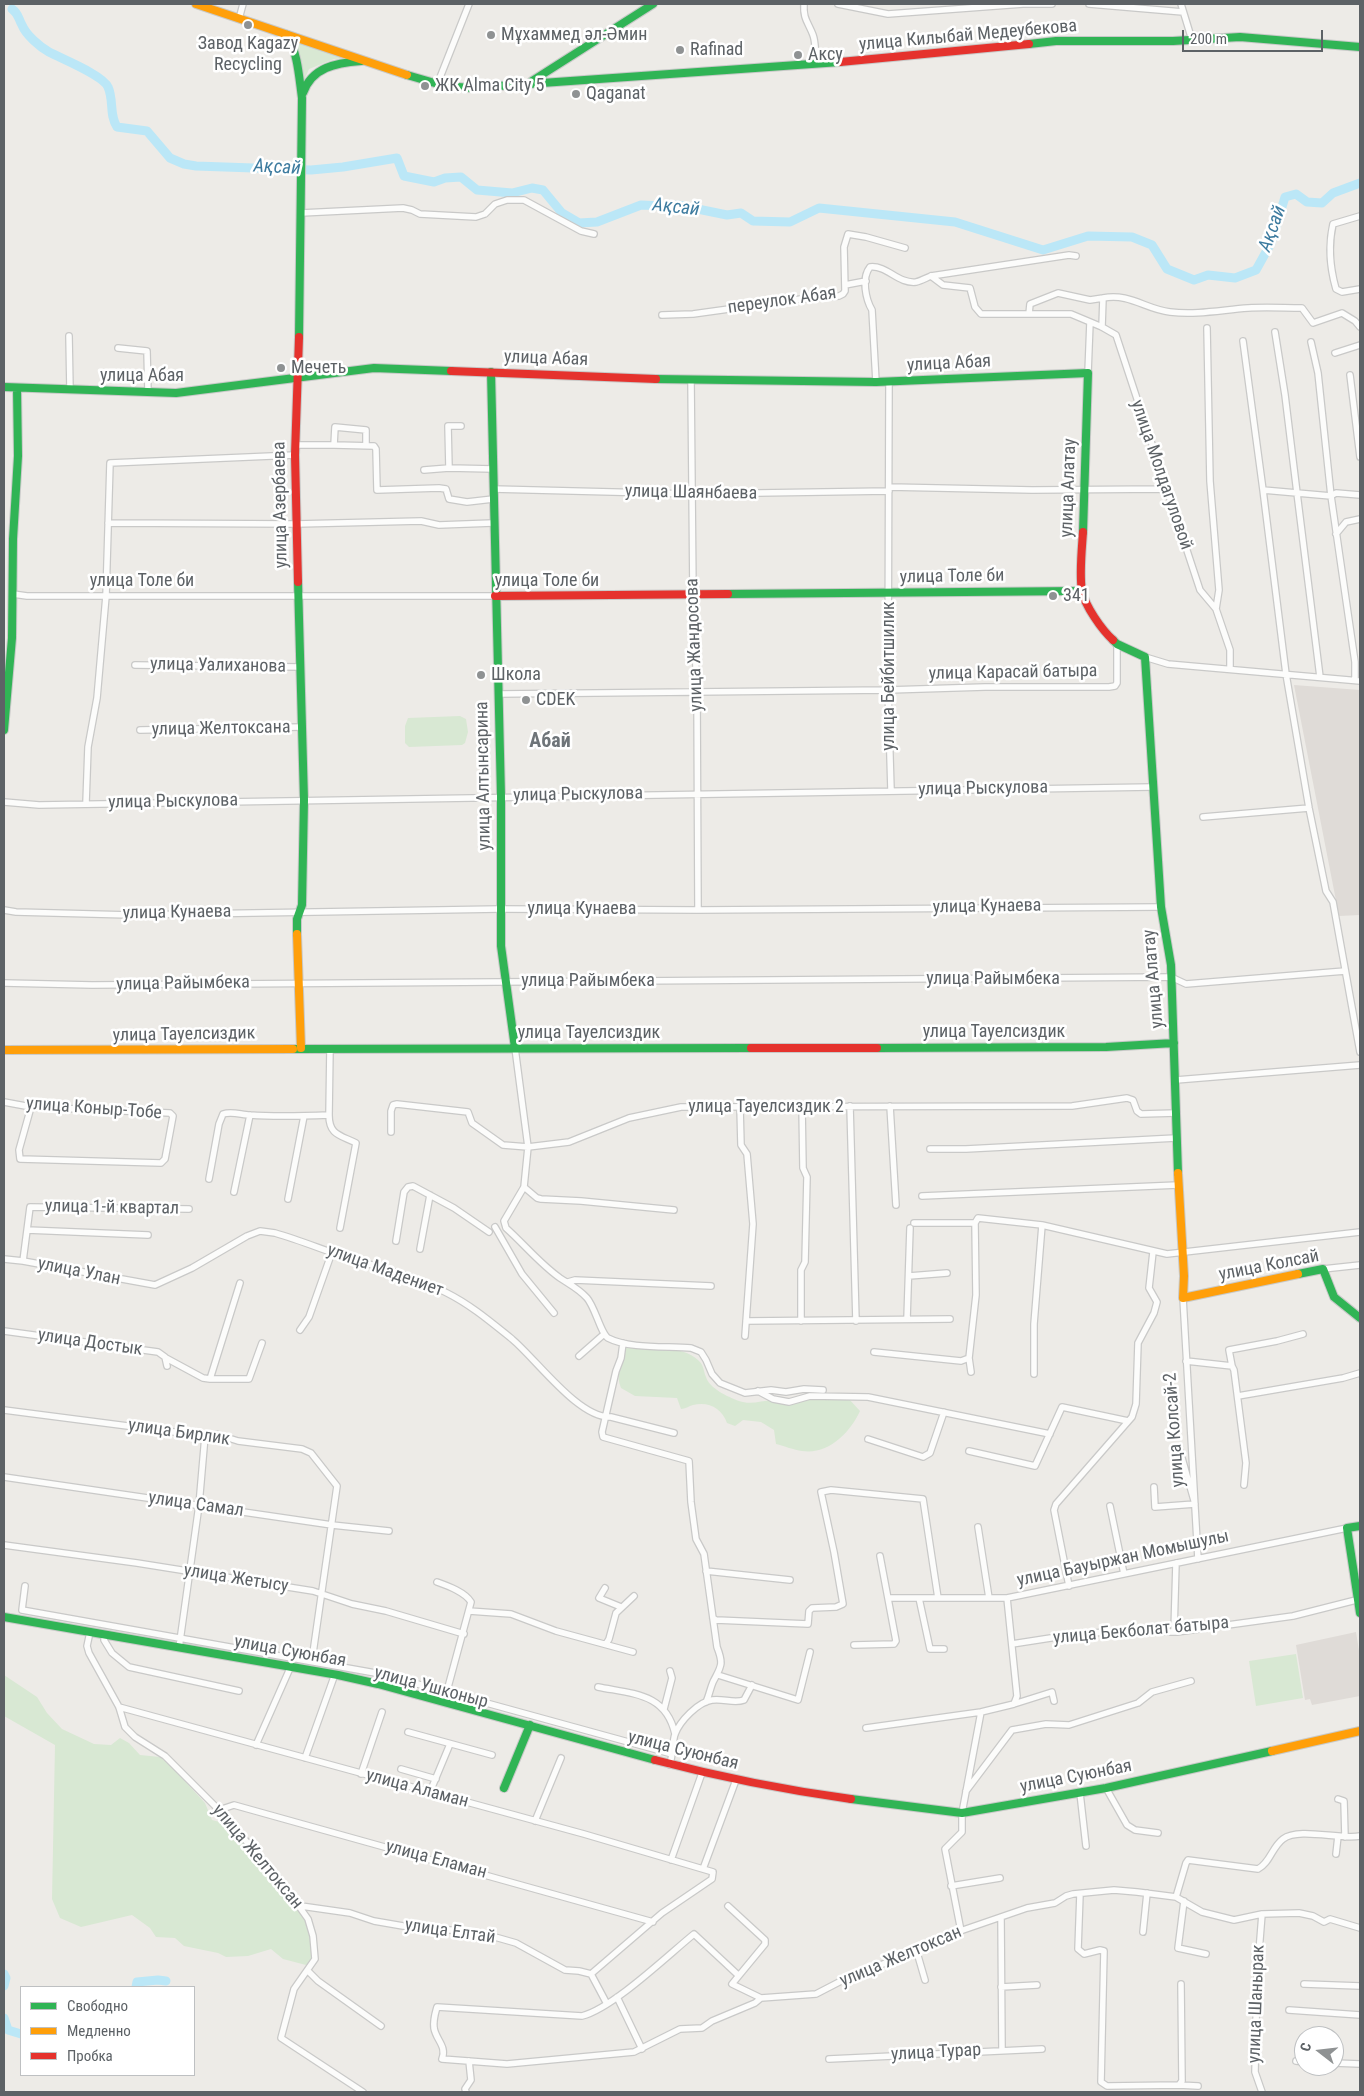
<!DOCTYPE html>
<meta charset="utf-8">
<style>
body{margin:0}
#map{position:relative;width:1364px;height:2096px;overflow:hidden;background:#edebe7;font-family:"Roboto Condensed",sans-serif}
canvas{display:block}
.frame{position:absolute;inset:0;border:5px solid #5d6266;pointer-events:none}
.legend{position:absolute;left:20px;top:1986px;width:175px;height:90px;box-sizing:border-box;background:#fff;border:1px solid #bec0c2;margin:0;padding:6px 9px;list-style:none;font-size:15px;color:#5d6266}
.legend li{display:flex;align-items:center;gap:10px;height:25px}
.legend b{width:25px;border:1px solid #bec0c2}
.north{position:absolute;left:1294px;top:2026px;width:50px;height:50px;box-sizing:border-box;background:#fff;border:1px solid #bec0c2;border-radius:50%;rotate:286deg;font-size:14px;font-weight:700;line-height:20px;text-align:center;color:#5d6266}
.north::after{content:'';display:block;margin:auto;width:18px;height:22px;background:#8f9293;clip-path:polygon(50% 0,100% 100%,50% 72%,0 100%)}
.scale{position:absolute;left:1182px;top:30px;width:141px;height:22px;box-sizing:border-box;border:2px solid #5d6266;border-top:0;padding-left:6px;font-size:15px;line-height:18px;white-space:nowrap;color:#5d6266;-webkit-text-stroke:4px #fff;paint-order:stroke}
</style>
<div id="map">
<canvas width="1364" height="2096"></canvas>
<div class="frame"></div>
<ul class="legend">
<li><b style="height:6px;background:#30b455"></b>Свободно</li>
<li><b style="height:6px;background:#ff9f0a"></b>Медленно</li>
<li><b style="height:6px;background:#e5322d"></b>Пробка</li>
</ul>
<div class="north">С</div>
<div class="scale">200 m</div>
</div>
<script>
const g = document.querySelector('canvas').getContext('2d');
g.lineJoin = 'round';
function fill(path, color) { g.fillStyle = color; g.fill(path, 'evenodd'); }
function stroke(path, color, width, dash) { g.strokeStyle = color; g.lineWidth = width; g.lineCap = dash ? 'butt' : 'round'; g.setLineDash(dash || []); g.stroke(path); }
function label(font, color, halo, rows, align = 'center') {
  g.font = font + ' "Roboto Condensed",sans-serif'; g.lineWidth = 5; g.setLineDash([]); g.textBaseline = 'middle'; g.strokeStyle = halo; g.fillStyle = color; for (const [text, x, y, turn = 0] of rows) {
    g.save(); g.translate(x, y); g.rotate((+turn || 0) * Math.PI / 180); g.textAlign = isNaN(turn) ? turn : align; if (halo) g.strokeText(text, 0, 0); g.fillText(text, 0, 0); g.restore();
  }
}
fill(new Path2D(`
 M1294,685L1360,690V915L1339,916Z
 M1356,1632L1360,1657V1696L1312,1705L1310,1699L1305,1700L1296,1645Z`), '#dfdbd7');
fill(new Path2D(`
 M295,41L350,58L334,59L309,69L302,85L300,65Z
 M460,716L466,719L468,732L465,743L462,745L409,747L405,743V726L408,718Z
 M625,1346C645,1347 683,1345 698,1360C704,1365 703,1370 706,1377C709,1388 728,1397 739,1401C750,1405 761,1401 773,1400C798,1398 824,1398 849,1399L860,1411C850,1433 828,1455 802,1451C794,1450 784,1446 776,1444L774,1430L761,1422L743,1420L735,1426L727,1423C722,1408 708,1401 693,1405C689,1406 685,1409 681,1409L677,1398L635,1396L621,1388C616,1375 620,1370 624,1359C625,1355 624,1350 625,1346Z
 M1296,1654L1303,1698L1256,1706L1249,1661Z
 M4,1675L37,1697L47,1713L62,1729L94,1744L111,1745L120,1738L129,1743L140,1755L160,1757L172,1767L205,1803L212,1820L227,1824L275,1877L305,1919L311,1933L313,1949L310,1963L306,1965L283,1959L271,1949L248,1956L226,1957L218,1953L184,1946L175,1938L156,1937L150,1928L132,1915L81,1927L60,1918L52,1899L55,1745L4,1716Z`), '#d8e8d3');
stroke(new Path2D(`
 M12,9C19,14 18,18 22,25C26,35 40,47 49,52C62,59 103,75 108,87C114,100 109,115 117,127L147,131L170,158L184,164L196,166L311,170L343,167L397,158L404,176L434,182L445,178L461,177L477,190L512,193L532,188L543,190L562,213L579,223L597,222L641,205L664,206L678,205L727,215L741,213L753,221L790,222L819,208L955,222L1043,250L1088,236L1132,237L1152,245L1167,269L1194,280L1208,275L1235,278L1256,270L1271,243L1285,197L1296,194L1307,202L1322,203L1333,193L1360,183
 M4,1974L6,1978L4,1986
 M136,1987L137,1982L158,1980L166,1981
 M4,2018L8,2030L21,2034`), '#bbe7f7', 9);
const street = new Path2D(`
 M804,4C803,19 808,22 813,35C816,43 815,55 817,64
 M838,4L888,14L1023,4H1052
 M1089,4L1183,12
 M1181,4L1192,40
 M239,19L243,4
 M437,85L469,4
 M301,213L403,208L412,210L420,214L476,217L485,214L495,204L507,200H524L581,231L594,234
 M1360,216L1333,224C1328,246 1330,268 1336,289L1342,292L1360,289
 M931,276L943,285L970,288L975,307L981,314H1071L1102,327L1116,335L1200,590L1216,609
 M845,285L866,281
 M1103,298C1130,293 1145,309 1170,312C1197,315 1221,310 1248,308C1266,307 1284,308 1302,308L1313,323L1342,313L1355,321L1360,327
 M1029,314L1030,304L1058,293L1090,300L1103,298L1102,327
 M662,315L693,314L801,299L839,296L843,294L845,291L844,247L848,234L866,237L905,248
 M1207,328L1210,481L1219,590L1216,609L1230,650V669
 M1275,332L1285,395L1297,493L1331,496L1336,493L1360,495
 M69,336L70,390
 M1243,341L1263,490L1297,493L1320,677
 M1311,342L1318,373L1331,496L1355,662V680
 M118,348L147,351L148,392
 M1335,353L1360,345
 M1088,373L1090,322
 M1350,375L1360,457
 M691,380L693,594L697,693L698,910
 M876,382L872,310C866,300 861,278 870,267C887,265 898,284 916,282C921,281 926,278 931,276L1069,255L1076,256
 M889,382L888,690L891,790
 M295,445H334
 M366,445V430L335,427L334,445L374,446L376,449L377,490L439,488L446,489L449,499L467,502L493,499
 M449,468L493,469
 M424,470L449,468L448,426H461
 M889,487L1032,490L1166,489
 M493,489L692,494L889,491
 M1263,490L1286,674L1309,808L1326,891L1333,902L1360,1052
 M108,523L296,524L421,521L439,525L493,523
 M1336,534L1346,522L1360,519
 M13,594L27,596H495
 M1145,657L1168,664L1360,681
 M135,665L300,667
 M498,694L888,690L985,687H1109L1115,686L1117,683V644
 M140,730L302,727
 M4,802L39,805L1152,787
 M86,803L88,747L97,698L106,596L110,463L295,455
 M1203,817L1309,808
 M4,910L16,912L130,915L500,909L698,910L1161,907
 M4,983L92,985L1171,977L1186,984L1345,971
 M515,1048L528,1147L524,1187L504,1221L506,1228C524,1244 540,1264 560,1278C569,1284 579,1289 587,1298C595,1307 601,1334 608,1338C629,1349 667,1346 691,1348L701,1352L706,1360L712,1374L720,1383L745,1393L771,1390L786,1392L804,1389L823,1390
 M1176,1080L1360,1065
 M4,1102L31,1107L170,1113L173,1116L165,1159L161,1163L20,1159L19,1150L31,1107
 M850,1106L856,1321
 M890,1106L896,1205
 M740,1107L741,1145L747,1154L753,1224L745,1336
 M329,1115C329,1135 340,1135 356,1143L340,1228
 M391,1132V1111L393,1105L397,1104L468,1112L472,1123L503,1145L528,1147L569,1142L629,1118L681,1107L1072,1106L1127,1098L1133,1100L1137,1111L1141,1114L1177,1113
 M930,1149H966L1176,1138
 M209,1179L219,1124L223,1114C232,1111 242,1115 250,1115C277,1117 303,1116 329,1115L330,1048
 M524,1187L537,1198L541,1199L581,1201L674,1210
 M234,1192L250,1115
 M922,1196L1178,1185
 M288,1199L304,1116
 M914,1223H975
 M495,1227L522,1274L554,1313
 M27,1230L148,1235
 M396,1241L404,1192L408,1187L413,1186L454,1208L489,1232
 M420,1249L430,1195
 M4,1259L23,1261L155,1285L192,1268L247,1236L260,1231L275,1233C296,1239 316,1247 336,1254C374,1266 412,1275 447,1293C471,1305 492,1323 512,1339C537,1360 579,1419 611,1417L674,1433
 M23,1261L30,1207L189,1209
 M1323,1269L1360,1265
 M909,1276L947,1273
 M568,1282L575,1280L711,1286
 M1183,1298L1198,1559
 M907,1319L910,1228
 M746,1321L950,1319
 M801,1321V1270L805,1262L807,1177L803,1168L802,1106
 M300,1330L309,1317L332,1252
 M4,1331L158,1352L165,1357L167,1366
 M623,1343L621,1358L616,1371L602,1432L603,1437L689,1461L691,1502L696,1539L704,1554L717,1647C724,1665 721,1666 713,1682C710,1689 709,1696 706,1702
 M874,1352L961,1361L969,1358
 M579,1356L603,1335
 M166,1358L203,1378L210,1379L240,1283
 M1186,1361L1232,1366
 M971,1372L969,1358L976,1295L975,1223L978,1218L1042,1225L1167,1254L1360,1232
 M1034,1374V1324L1042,1225
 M210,1379H249L262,1343
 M758,1391L773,1399L789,1402L810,1396L868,1397L1050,1434
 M1238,1396L1343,1378L1360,1373
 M4,1410L205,1436L216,1434L238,1441L302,1449L311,1453L337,1486L312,1660
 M868,1439L923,1457L930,1453L944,1412
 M969,1451L1035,1466L1062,1407L1128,1421
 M4,1477L332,1525L389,1531
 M1244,1485L1246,1463L1234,1370L1232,1366L1229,1350L1277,1341L1303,1334
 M1154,1487L1155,1507L1195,1504L1180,1451
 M1110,1506L1124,1574
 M978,1527L989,1598
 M4,1545L137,1563L313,1591L352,1604L386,1611L464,1634
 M706,1571L790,1580
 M437,1582C448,1586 465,1592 471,1602L444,1702
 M25,1586L22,1610L381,1674L672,1754L670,1765
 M1069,1586L1054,1510L1056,1504L1132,1417L1136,1404L1138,1343L1154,1313L1157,1302L1149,1288L1153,1252
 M605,1588L599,1598L621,1607
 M889,1598H1007L1347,1528
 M919,1598L930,1649H944
 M469,1611L511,1614L556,1631L633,1652
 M713,1618L716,1620L808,1624L809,1611L812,1608L836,1607L843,1604L834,1552L821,1492L831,1490L923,1499L938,1598
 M90,1632L87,1646L89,1653L119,1707L125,1727L135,1737L165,1756L219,1810L281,1881L308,1919L313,1936L315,1959L294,1989L281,2038L363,2092
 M1174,1632L1176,1563
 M105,1634L104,1640L112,1653L129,1667L239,1691
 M606,1644L609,1639L616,1613L634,1596
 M1012,1644L1070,1635L1105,1632H1177L1293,1616L1360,1599
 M854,1645L894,1644L896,1641L880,1556
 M179,1648L199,1505L205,1436
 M718,1675L798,1700L810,1652
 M598,1687C633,1694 666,1693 675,1734
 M1014,1704L1052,1692L1054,1701
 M119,1707L584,1834L713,1872L712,1879L662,1913L591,1974
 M664,1709L672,1678L670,1671
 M866,1728L981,1712L1014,1704L1017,1696L1007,1598
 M408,1732L492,1755
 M256,1745L291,1666
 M672,1754C673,1748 673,1740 675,1734C680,1721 698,1702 712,1700C723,1698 734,1704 744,1700L752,1685
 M305,1758L335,1674
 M401,1769L436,1779
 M361,1774L382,1712
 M1106,1788L1127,1825L1135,1830L1158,1833
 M966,1791L1012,1730L1046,1724L1069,1725L1138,1703L1152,1692L1191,1681
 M430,1792L450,1744
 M1080,1793L1086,1846
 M1338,1799L1344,1801L1345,1837
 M219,1810L234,1805L653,1922
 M535,1821L561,1758
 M1336,1854L1338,1836
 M671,1860L702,1773
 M703,1869L736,1780
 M951,1886L1000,1878
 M1080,1894L1078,1949L1084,1954L1100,1950L1104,1951L1101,2082L1107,2086L1179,2085L1182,2081L1181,1984
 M1176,1897L1186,1863L1188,1860L1258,1869C1270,1863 1272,1847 1283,1839C1299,1827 1340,1840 1360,1836
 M1184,1901L1178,1948L1206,1954
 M301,1906L350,1913L374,1921L403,1926L462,1931L495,1937L516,1943L565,1970L579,1971L591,1974L607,2004
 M728,1906L765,1940V1944L732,1984L761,1998
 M1001,1917L1002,2050
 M961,1931L945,1849L962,1832V1813L981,1712
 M1143,1932L1147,1893
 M916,1949L925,1980
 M308,1971L318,1981L381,2026
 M738,1975L694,1934C667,1956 613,2008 582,2016L437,2007C435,2014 433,2020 434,2028C436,2040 447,2046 442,2059L507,2064L634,2052L680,2029L702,2028L712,2021L755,2003L761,1998L816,1994L843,1980L898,1958L937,1939L1027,1908L1055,1903L1066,1896L1073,1894L1114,1890L1137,1892L1176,1897L1202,1912L1234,1920L1262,1914L1299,1913L1313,1916L1324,1922L1330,1919L1360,1928
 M1304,1984L1360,1986
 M1001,1987L1037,1985
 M617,1997L642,2049
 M1289,2010L1360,2015
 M829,2059L1042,2049
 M1296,2061L1304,2062
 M1334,2063L1360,2064
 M1179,2085L1198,2086
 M466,2092L465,2089L471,2080L469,2061
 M1262,2092L1255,2072L1257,1977L1262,1914`);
const fast = new Path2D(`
 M287,35C298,53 299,77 302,98L299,337
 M1029,44L1056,41H1173L1240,37L1360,47
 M407,75L445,86L471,88L840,62
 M532,81L653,4
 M303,93C312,67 336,63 361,61
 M491,372L501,796V946L515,1048
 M656,379L876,382L1088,373L1083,532
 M4,387L176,393L374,368L451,371
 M728,594L1082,591
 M1113,640L1117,644L1145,657L1161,907L1171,965L1178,1173
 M4,730L12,638L13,539L18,456L17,388
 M297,934V919L302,905L304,800L298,582
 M877,1048L1106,1047L1174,1043
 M293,1049L751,1048
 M1298,1274L1323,1269L1334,1297L1360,1318
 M1360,1526L1347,1528L1360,1613
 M4,1617L338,1675L378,1684L655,1760
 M504,1788L530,1725
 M851,1799L962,1813L1106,1788L1272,1751`);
const slow = new Path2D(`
 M196,4L407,75
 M297,934L301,1048
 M4,1050L293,1049
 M1178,1173L1184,1276L1183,1298L1298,1274
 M1272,1751L1360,1731`);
const jam = new Path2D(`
 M840,62L1029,44
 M451,371L656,379
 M1083,532C1082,548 1079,575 1082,591C1085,606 1102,630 1113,640
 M298,582L295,455L299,337
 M495,596L728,594
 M751,1048H877
 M655,1760C720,1777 785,1790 851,1799`);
stroke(street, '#c9c9c8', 8);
stroke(fast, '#c8c9c8', 10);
stroke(slow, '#c8c9c8', 10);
stroke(jam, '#c8c9c8', 10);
stroke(street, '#fcfcfb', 5.5);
stroke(fast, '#30b455', 8);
stroke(slow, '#ff9f0a', 8);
stroke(jam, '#e5322d', 8);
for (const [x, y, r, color] of [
 [248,25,5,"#8f9293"],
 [491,35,5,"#8f9293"],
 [680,50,5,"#8f9293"],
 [798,55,5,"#8f9293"],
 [425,86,5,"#8f9293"],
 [576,94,5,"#8f9293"],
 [281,368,5,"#8f9293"],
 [1053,596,5,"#8f9293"],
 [481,675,5,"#8f9293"],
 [526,700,5,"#8f9293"]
]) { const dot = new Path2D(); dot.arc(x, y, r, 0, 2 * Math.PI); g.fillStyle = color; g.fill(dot); stroke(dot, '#fff', 2); }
label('18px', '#5d6266', '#fff', [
 ["Мұхаммед әл-Әмин",501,35],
 ["Завод Kagazy",248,44,"center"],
 ["Recycling",248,65,"center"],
 ["Rafinad",690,50],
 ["Аксу",808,55],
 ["ЖК Alma City 5",435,86],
 ["Qaganat",586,94],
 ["Мечеть",291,368],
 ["341",1063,596],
 ["Школа",491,675],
 ["CDEK",536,700]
], 'left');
label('18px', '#5d6266', '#fff', [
 ["улица Килыбай Медеубекова",968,36,-5],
 ["переулок Абая",782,301,-8],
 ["улица Абая",546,359,2],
 ["улица Абая",949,364,-3],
 ["улица Абая",142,376],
 ["улица Молдагуловой",1161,475,71],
 ["улица Алатау",1069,488,-88],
 ["улица Шаянбаева",691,493,1],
 ["улица Азербаева",281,505,-91],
 ["улица Толе би",952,577,-1],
 ["улица Толе би",142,581],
 ["улица Толе би",547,581],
 ["улица Жандосова",695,645,-92],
 ["улица Уалиханова",218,666,1],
 ["улица Карасай батыра",1013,673,-1],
 ["улица Бейбитшилик",889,676,-90],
 ["улица Желтоксана",221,729,-1],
 ["улица Алтынсарина",484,776,-91],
 ["улица Рыскулова",983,789,-1],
 ["улица Рыскулова",578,795,-1],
 ["улица Рыскулова",173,802,-1],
 ["улица Кунаева",987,907,-1],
 ["улица Кунаева",582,909],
 ["улица Кунаева",177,913,-1],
 ["улица Райымбека",993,979],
 ["улица Алатау",1154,979,-95],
 ["улица Райымбека",588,981],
 ["улица Райымбека",183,984,-1],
 ["улица Тауелсиздик",994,1032],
 ["улица Тауелсиздик",589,1033],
 ["улица Тауелсиздик",184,1035,-1],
 ["улица Тауелсиздик 2",766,1107],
 ["улица Коныр-Тобе",94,1109,4],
 ["улица 1-й квартал",112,1208,1],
 ["улица Колсай",1269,1266,-11],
 ["улица Мадениет",385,1271,20],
 ["улица Улан",79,1272,11],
 ["улица Достык",90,1343,8],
 ["улица Колсай-2",1175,1430,-94],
 ["улица Бирлик",179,1433,8],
 ["улица Самал",196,1505,8],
 ["улица Бауыржан Момышулы",1123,1559,-12],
 ["улица Жетысу",236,1579,9],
 ["улица Бекболат батыра",1141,1631,-5],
 ["улица Суюнбая",290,1652,10],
 ["улица Ушконыр",431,1688,15],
 ["улица Суюнбая",683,1751,14],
 ["улица Суюнбая",1076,1777,-11],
 ["улица Аламан",417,1789,15],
 ["улица Желтоксан",257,1857,50],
 ["улица Еламан",436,1860,15],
 ["улица Елтай",450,1932,8],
 ["улица Желтоксан",901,1957,-23],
 ["улица Шанырак",1257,2004,-88],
 ["улица Турар",936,2053,-3]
]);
label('italic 19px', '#3d7b9f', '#fff', [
 ["Ақсай",277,168,3],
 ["Ақсай",676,208,6],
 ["Ақсай",1273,229,-70]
]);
label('bold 20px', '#6e7478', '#fff', [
 ["Абай",550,742]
]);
</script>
